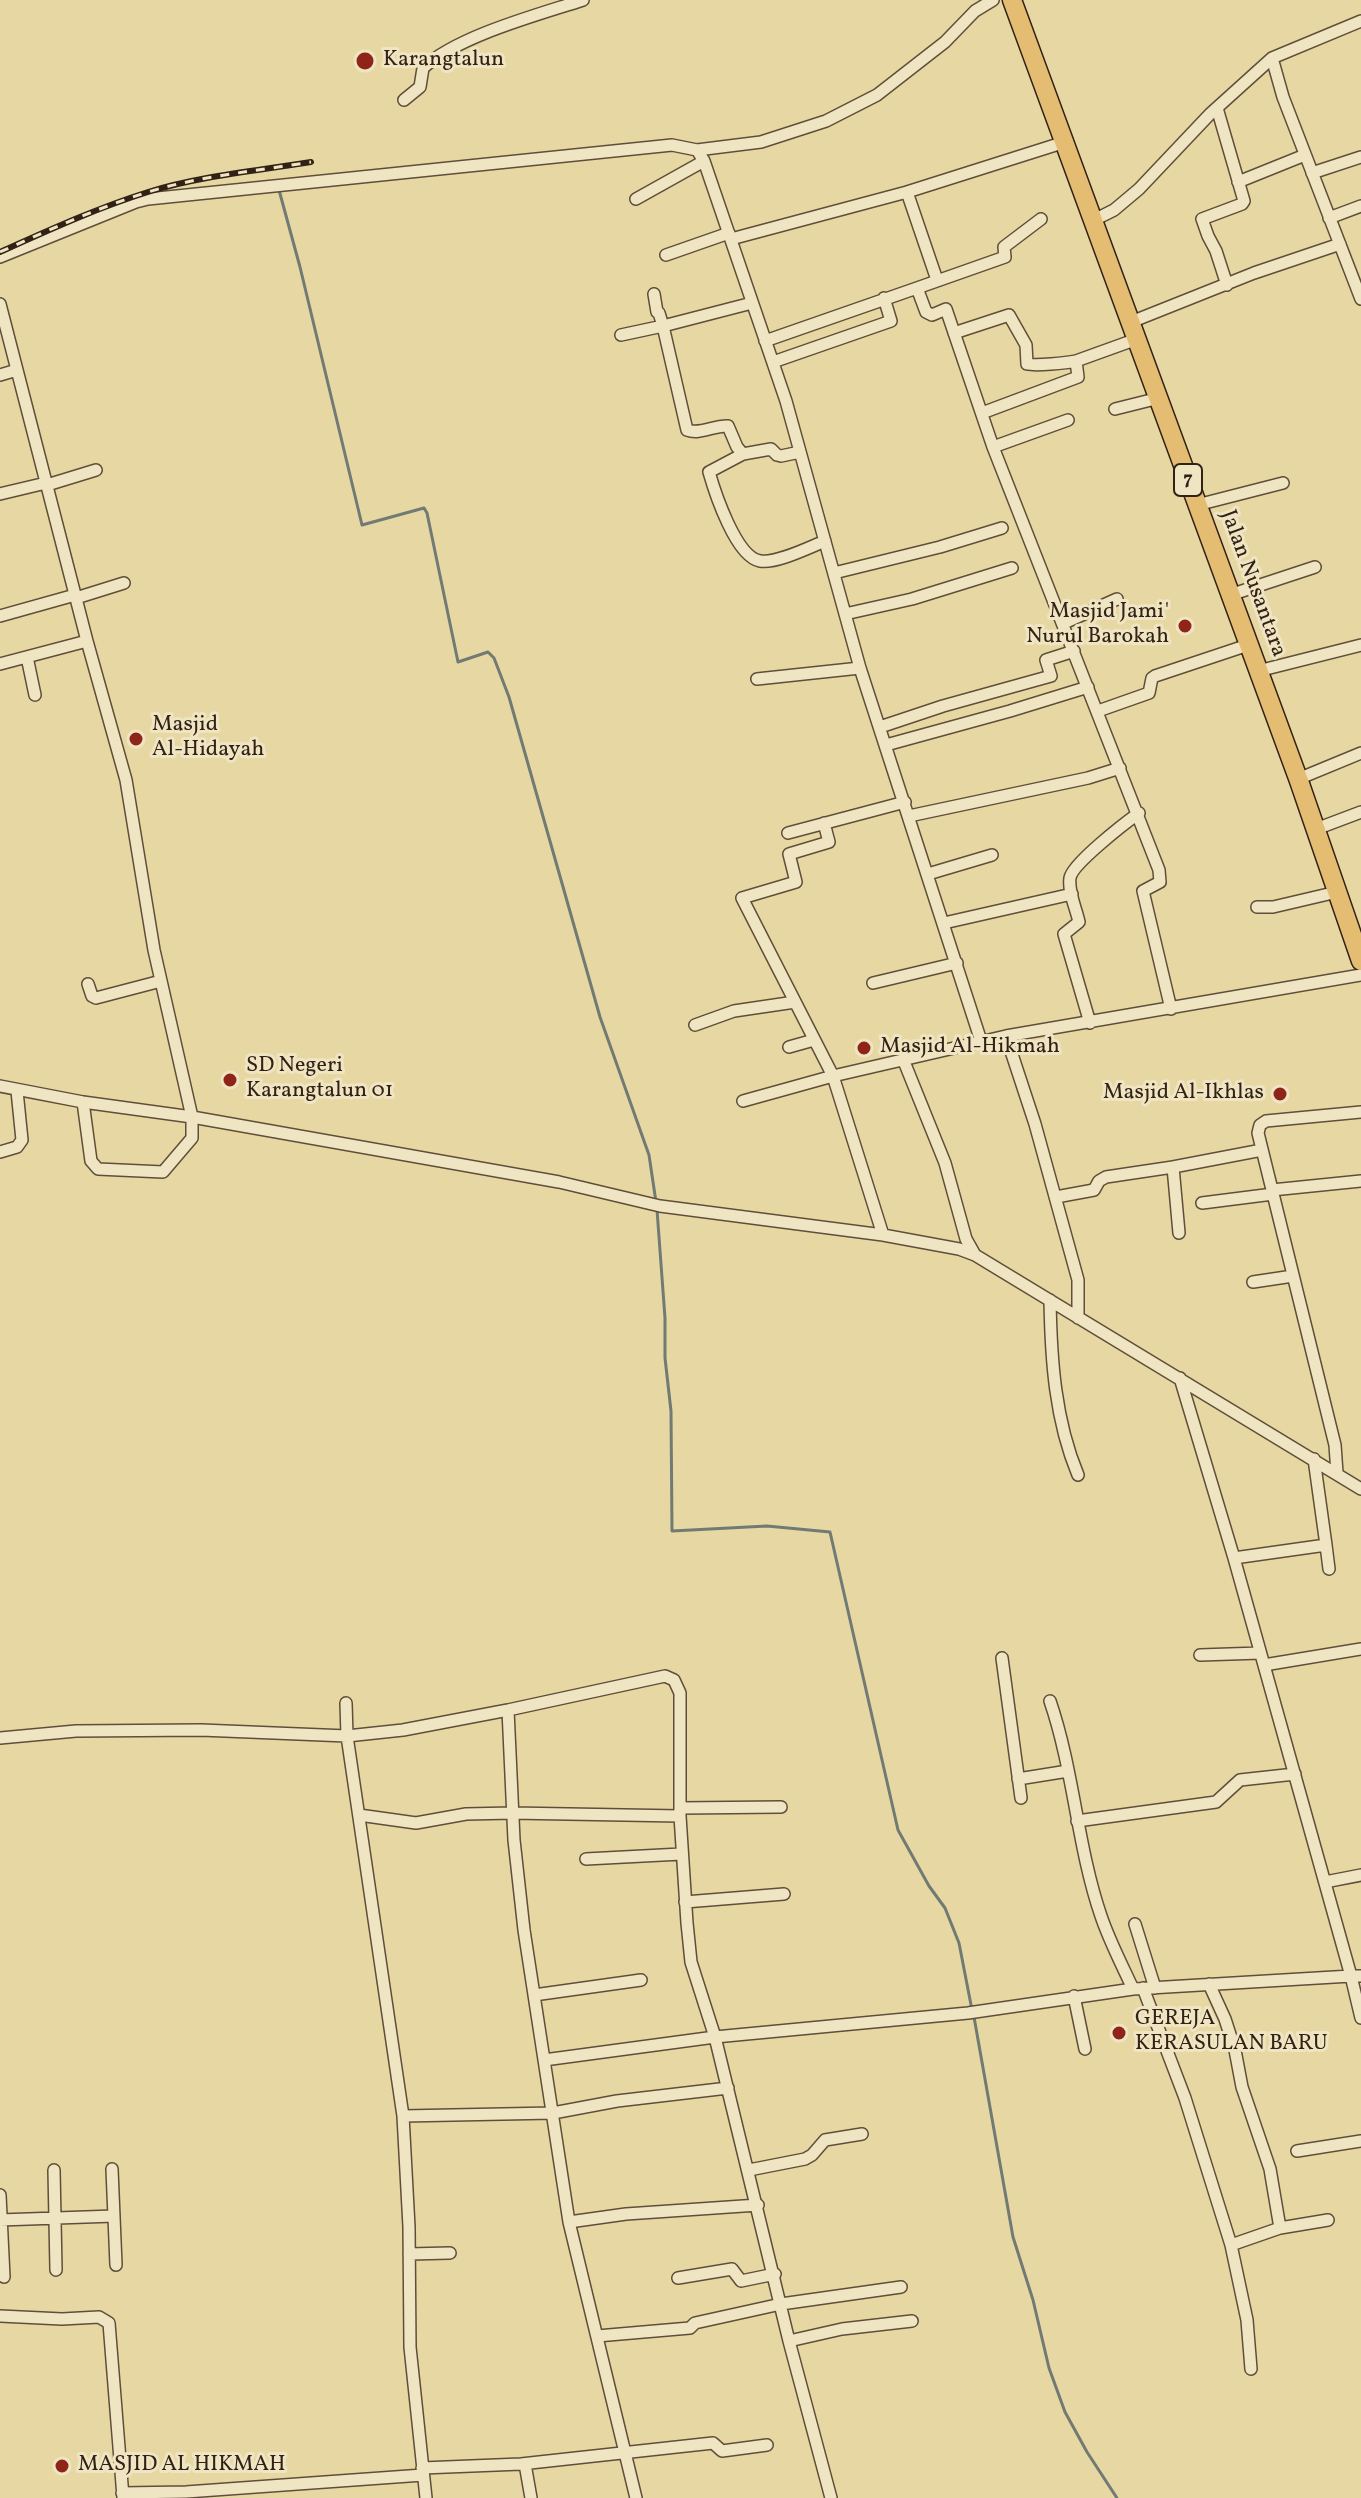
<!DOCTYPE html>
<style>
body{margin:0}
canvas{display:block;background:#e7d7a3}
</style>
<canvas width="1361" height="2498"></canvas>
<script>
const g = document.querySelector('canvas').getContext('2d');
g.lineJoin = 'round';
function stroke(path, color, width, dash) { g.strokeStyle = color; g.lineWidth = width; g.lineCap = dash ? 'butt' : 'round'; g.setLineDash(dash || []); g.stroke(path); }
function label(font, color, halo, rows, align = 'center') {
  g.font = font + ' Vollkorn,serif'; g.lineWidth = 6; g.setLineDash([]); g.textBaseline = 'middle'; g.strokeStyle = halo; g.fillStyle = color; for (const [text, x, y, turn = 0] of rows) {
    g.save(); g.translate(x, y); g.rotate((+turn || 0) * Math.PI / 180); g.textAlign = isNaN(turn) ? turn : align; if (halo) g.strokeText(text, 0, 0); g.fillText(text, 0, 0); g.restore();
  }
}
stroke(new Path2D(`
 M279,190L300,267L362,525L424,508L427,513L458,662L488,652L494,658L509,697L600,1017L649,1155L656,1202
 M657,1210L665,1318V1358L671,1411L672,1531L767,1526L830,1532L898,1830L929,1886L945,1908L959,1943L972,2010
 M974,2017L1013,2237L1033,2300L1049,2368L1065,2412L1087,2452L1117,2498`), '#717b73', 3);
const minor = new Path2D(`
 M1272,58L1283,97L1361,299
 M404,100L420,87L423,68C458,36 537,15 583,0
 M1217,108L1244,201L1242,204L1202,219L1208,236L1216,251L1227,285
 M697,150L704,161L786,401L860,668L981,1041
 M1312,173L1361,157
 M1238,182L1305,155
 M907,192L937,280
 M636,199L704,161
 M1329,218L1361,206
 M1094,220L1114,210L1139,189L1210,114L1272,58L1361,21
 M731,239L907,192L1065,142
 M666,255L729,233
 M0,257L136,202L148,199L672,145L697,150L761,142L826,121L877,95L945,42L975,11L993,0
 M917,288L1005,257L1004,247L1041,219
 M752,303L663,326L687,430C700,435 714,425 728,426L737,447L743,454L771,449L777,455L781,456L800,452
 M0,304L87,641L126,780L154,950L192,1117L83,1102L0,1086
 M1131,322L1254,273L1340,244
 M954,333L1009,315L1026,345L1027,364C1036,366 1066,363 1076,361
 M621,335L663,326L659,313L657,312L654,294
 M765,341L917,288L926,312L932,315L946,309L993,447L1159,870L1160,882L1143,891L1171,1009
 M773,362L891,321L884,298
 M0,375L17,370
 M1115,409L1159,398
 M982,413L1078,377L1076,361L1137,339
 M993,447L1068,420
 M743,454L709,472C715,493 736,557 760,561C776,564 810,547 825,541
 M47,485L96,470
 M0,494L46,483
 M1197,505L1283,483
 M834,573L940,547L1002,528
 M1230,595L1315,567
 M76,598L124,583
 M845,614L912,599L1012,568
 M0,616L75,595
 M1064,623L1117,599
 M27,657L35,695
 M0,664L87,641
 M1258,671L1361,645
 M757,679L860,668
 M1098,711L1149,693L1152,678L1155,676L1248,645
 M880,727L943,706L1051,676L1046,660L1074,651
 M886,745L1010,711L1088,687
 M1298,779L1361,753
 M909,816L1088,778L1120,768
 M1316,829L1361,812
 M788,833L905,802
 M928,874L992,855
 M1257,907H1273L1337,892
 M944,923L1072,894
 M873,983L957,963
 M88,984L92,996L96,998L161,981
 M1090,1023L1064,934L1079,922C1076,908 1068,892 1070,878C1072,864 1125,823 1139,813
 M695,1025L734,1011L795,1002
 M1006,1036L1035,1124L1078,1280V1318
 M789,1047L814,1040
 M903,1059L945,1163L966,1239L975,1255
 M743,1101L833,1076L742,898L796,882L789,854L829,842L824,823
 M83,1102L91,1161L98,1169L163,1172L192,1138V1117L559,1182L660,1206L883,1235L959,1249L975,1255L1361,1489
 M0,1152L17,1147L22,1140L17,1091
 M1173,1167L1262,1150
 M1272,1190L1361,1181
 M1056,1197L1094,1190L1099,1181L1106,1177L1173,1167L1179,1233
 M1202,1203L1273,1194
 M883,1235L833,1076L1006,1036L1361,975
 M1253,1282L1293,1276
 M1050,1300C1051,1360 1055,1420 1078,1475
 M1180,1378L1234,1558L1351,1976H1361
 M1314,1459L1326,1545
 M1337,1473L1335,1445L1258,1133L1260,1125L1266,1121L1361,1112
 M1234,1558L1326,1545L1329,1569
 M1200,1655L1260,1653
 M1002,1658L1021,1798
 M1264,1665L1361,1649
 M1050,1701C1074,1771 1077,1846 1101,1916C1109,1940 1122,1965 1133,1989
 M346,1703L347,1736L403,2116L409,2227L410,2347L426,2498
 M508,1710L514,1840L524,1930L569,2222L636,2498
 M0,1738L76,1731L201,1730L347,1736L403,1730L508,1710L665,1676L674,1680L680,1693V1816L687,1923L691,1962L715,2037L968,2013L1133,1989L1351,1976L1361,2018
 M1018,1779L1068,1771
 M680,1808L781,1807
 M359,1815L416,1823L466,1814L512,1813L680,1816
 M1077,1821L1216,1802L1240,1780L1295,1774
 M586,1859L681,1854
 M1325,1882L1361,1875
 M685,1902L784,1894
 M1135,1924L1155,1988
 M1209,1984L1225,2019L1235,2050L1242,2087L1270,2169L1280,2228
 M1143,1988L1185,2098L1231,2245L1247,2320L1251,2369
 M534,1995L641,1980
 M1074,1996L1085,2049
 M544,2060L715,2037L789,2341L831,2498
 M403,2116L553,2113L617,2101L728,2088
 M1297,2151L1361,2141
 M112,2169L116,2265
 M54,2170L56,2270
 M749,2170L805,2159L812,2155L825,2140L862,2134
 M0,2195L4,2277
 M0,2220L114,2216
 M569,2222L626,2214L758,2205
 M1231,2245L1280,2228L1328,2220
 M409,2254L450,2253
 M678,2278L732,2269L741,2281L775,2274
 M0,2316L62,2319L99,2317L109,2323L123,2497
 M597,2336L690,2328L695,2323L781,2304L901,2287
 M789,2341L842,2329L912,2321
 M525,2464L531,2498
 M422,2468L521,2464L713,2443L722,2451L767,2445
 M122,2493L186,2492L423,2475`);
const trunk = new Path2D(`
 M1012,0L1299,781L1361,961`);
stroke(minor, '#5f4f39', 14);
stroke(trunk, '#322216', 21);
stroke(minor, '#efe5c3', 11);
stroke(trunk, '#e4bc72', 18);
const rail = new Path2D(`
 M0,252C49,230 97,208 148,192C200,176 256,171 311,162`);
stroke(rail, '#322216', 6);
stroke(rail, '#efe5c3', 3, [9]);
for (const [x, y, r, color] of [
 [365,61,10,"#8f2418"],
 [1185,626,8,"#8f2418"],
 [136,739,8,"#8f2418"],
 [864,1048,8,"#8f2418"],
 [230,1080,8,"#8f2418"],
 [1280,1094,8,"#8f2418"],
 [1119,2033,8,"#8f2418"],
 [62,2466,8,"#8f2418"]
]) { const dot = new Path2D(); dot.arc(x, y, r, 0, 2 * Math.PI); g.fillStyle = color; g.fill(dot); stroke(dot, '#efe5c3', 3); }
for (const [x, y, w] of [
 [1188,480,28]
]) { const box = new Path2D(); box.roundRect(x - w / 2, y - 16, w, 32, 6); g.fillStyle = '#efe5c3'; g.fill(box); stroke(box, '#322216', 2); }
label('bold 20px', '#322216', null, [
 ["7",1188,480]
]);
label('22px', '#322216', '#efe5c3', [
 ["Karangtalun",383,61],
 ["Masjid Jami'",1169,613,"right"],
 ["Nurul Barokah",1169,638,"right"],
 ["Masjid",152,726],
 ["Al-Hidayah",152,751],
 ["Masjid Al-Hikmah",880,1048],
 ["SD Negeri",246,1067],
 ["Karangtalun 01",246,1092],
 ["Masjid Al-Ikhlas",1264,1094,"right"],
 ["GEREJA",1135,2020],
 ["KERASULAN BARU",1135,2045],
 ["MASJID AL HIKMAH",78,2466]
], 'left');
label('22px', '#322216', '#efe5c3', [
 ["Jalan Nusantara",1252,584,70]
]);
</script>
